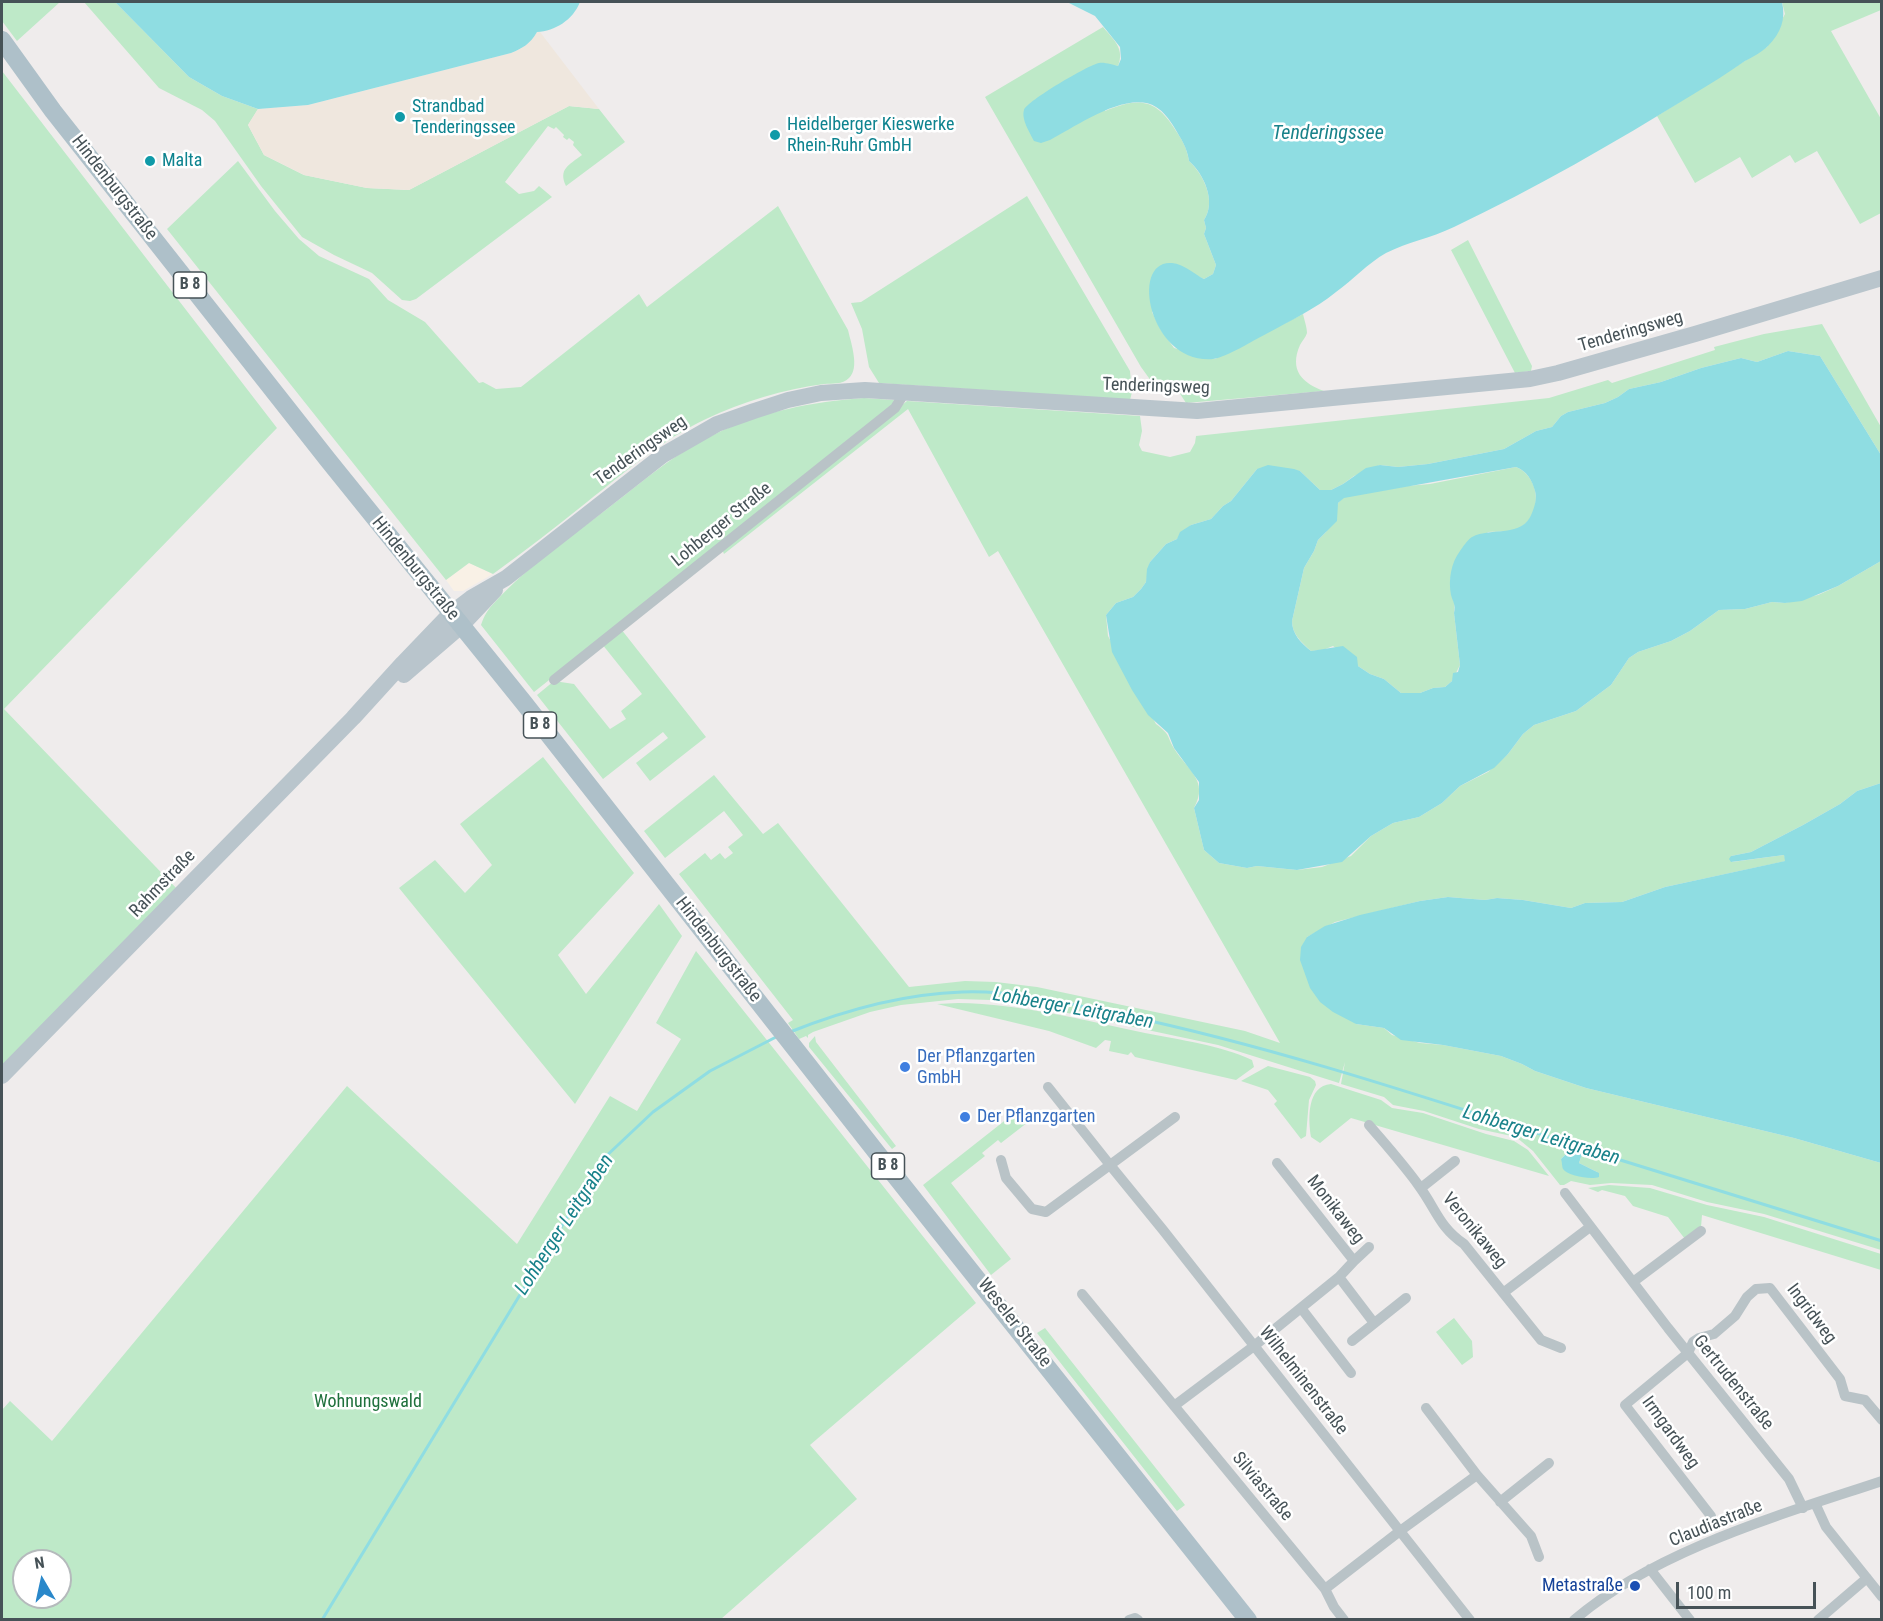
<!DOCTYPE html>
<meta charset="utf-8">
<style>
body{margin:0}
#map{position:relative;width:1883px;height:1621px;overflow:hidden;background:#efecec;font-family:"Roboto Condensed",sans-serif}
canvas{display:block}
.frame{position:absolute;inset:0;border:3px solid #465257;pointer-events:none}
.north{position:absolute;left:12px;top:1549px;width:60px;height:60px;box-sizing:border-box;background:#fff;border:2px solid #b5babc;border-radius:50%;rotate:351deg;font-size:16px;font-weight:700;line-height:24px;text-align:center;color:#465257}
.north::after{content:'';display:block;margin:auto;width:21px;height:27px;background:#2a88ca;clip-path:polygon(50% 0,100% 100%,50% 72%,0 100%)}
.scale{position:absolute;left:1676px;top:1582px;width:140px;height:27px;box-sizing:border-box;border:3px solid #465257;border-top:0;padding-left:8px;font-size:18px;line-height:21px;white-space:nowrap;color:#465257;-webkit-text-stroke:4px #fff;paint-order:stroke}
</style>
<div id="map">
<canvas width="1883" height="1621"></canvas>
<div class="frame"></div>
<div class="north">N</div>
<div class="scale">100 m</div>
</div>
<script>
const g = document.querySelector('canvas').getContext('2d');
g.lineJoin = 'round';
function fill(path, color) { g.fillStyle = color; g.fill(path, 'evenodd'); }
function stroke(path, color, width, dash) { g.strokeStyle = color; g.lineWidth = width; g.lineCap = dash ? 'butt' : 'round'; g.setLineDash(dash || []); g.stroke(path); }
function label(font, color, halo, rows, align = 'center') {
  g.font = font + ' "Roboto Condensed",sans-serif'; g.lineWidth = 5; g.setLineDash([]); g.textBaseline = 'middle'; g.strokeStyle = halo; g.fillStyle = color; for (const [text, x, y, turn = 0] of rows) {
    g.save(); g.translate(x, y); g.rotate((+turn || 0) * Math.PI / 180); g.textAlign = isNaN(turn) ? turn : align; if (halo) g.strokeText(text, 0, 0); g.fillText(text, 0, 0); g.restore();
  }
}
fill(new Path2D(`
 M469,563L493,574L463,591H454L446,580Z`), '#f9f1e6');
fill(new Path2D(`
 M2,2H60L17,41L2,21Z
 M84,2H115L189,77L222,96L258,109L248,125L264,155L304,175L367,188L409,190L569,106L599,109L625,142L566,186C558,169 569,165 582,155L573,145L574,142L569,138L567,140L563,137L564,135L556,127L554,129L548,126L505,182L519,194L534,191L539,186L552,197L416,299L410,301L402,300L372,273L334,255L302,237L261,186L215,121L202,110L159,88Z
 M1782,2H1881V10L1831,31L1881,119V213L1860,224L1817,151L1795,163L1790,155L1752,178L1740,157L1695,183L1657,116L1767,47L1785,14Z
 M1103,27C1114,40 1125,49 1118,66L1099,63L1105,111C1139,97 1156,98 1176,131C1183,141 1187,149 1189,161C1203,174 1217,201 1204,220L1206,228L1204,234L1216,265L1213,274L1204,279L1195,275L1152,312L1161,330L1174,348L1215,359L1303,314C1304,319 1307,327 1307,333C1306,337 1302,341 1300,345C1289,370 1302,383 1324,391L1186,403L1177,389L1163,394L1154,385L1141,367L985,97Z
 M2,71L277,428L4,709L179,891L2,1067Z
 M238,161L275,211L299,239L319,256L369,279L388,300L425,322L479,383L483,382L496,389L521,387L639,294L647,307L778,206L848,330C851,343 860,368 849,378C842,385 833,383 824,384C784,389 742,402 706,419C662,440 625,472 587,502C556,527 525,551 493,574L469,563L446,580L167,229Z
 M1027,196L1130,371L1132,392L1130,400L879,383L869,367L862,329L851,303L861,302Z
 M1468,240L1532,366L1531,371L1515,373L1451,250Z
 M1822,324L1881,427V455L1820,356L1788,351L1757,362L1741,358L1701,368L1661,382L1629,389L1618,397L1605,403L1568,412L1561,416L1552,427L1536,431L1504,449L1428,464L1398,467L1380,465L1354,476L1343,484L1331,490H1320L1300,471L1257,469L1231,501L1223,506L1211,519L1191,525L1177,539L1166,544L1150,562L1146,582L1141,589L1133,597L1116,603L1106,615L1108,636L1156,724C1172,736 1166,736 1175,750C1188,770 1209,781 1194,808L1204,850L1219,863L1247,868L1257,866L1297,870L1322,867L1351,856L1371,836L1393,823L1419,817L1442,803L1460,786L1488,772L1508,754L1523,734L1534,725L1576,711L1611,685L1629,658L1638,652L1671,641L1690,631L1719,610L1745,609L1772,602L1785,603L1818,595L1838,586L1881,561V783L1857,791L1840,804L1803,825L1751,852L1731,856L1732,862L1784,855L1786,861L1665,887L1622,902L1585,903L1571,908L1523,900L1497,898L1485,900L1448,897L1420,901L1335,922L1307,937L1356,1024L1384,1028L1392,1035L1420,1043L1443,1045L1501,1056L1522,1064L1535,1071L1586,1088L1794,1138L1881,1163V1250L1764,1214L1707,1202L1652,1185L1611,1183L1590,1185L1571,1181L1564,1185H1560L1533,1151L1516,1137L1479,1129L1424,1111L1393,1105L1384,1097L1341,1084L1345,1062L1339,1083L1218,1045L1030,1005L991,1000L958,999L901,1005L870,1012L813,1032L808,1035V1038L806,1036L799,1039L788,1023L793,1020L679,874L705,853L711,860L720,853L725,859L733,853L728,847L743,835L724,811L665,858L644,831L714,775L763,834L778,823L909,987L965,981L996,982L1037,987L1245,1031L1280,1043L998,551L989,557L908,409L724,554L722,549L907,401L1140,416L1142,431L1139,445L1142,451L1170,457L1190,452L1195,443L1196,436L1549,398L1608,380L1612,383L1715,350L1714,347L1764,334ZM1565,1145L1590,1151L1582,1154L1579,1163L1599,1173L1561,1159L1567,1153Z
 M864,398L894,400L891,409L534,692L481,625C484,616 488,609 495,602C526,568 570,537 607,509C641,483 676,452 715,434C763,411 812,402 864,398Z
 M1516,467C1539,476 1544,513 1521,527C1512,533 1499,531 1488,532L1450,579C1451,589 1456,604 1454,613L1460,665L1452,681L1445,687L1433,688L1420,693H1401L1384,679L1370,674L1358,666L1333,646L1323,650L1311,651C1301,642 1292,634 1292,621L1304,568L1314,551L1318,540L1326,532L1338,503L1344,497L1407,486L1430,484Z
 M621,629L706,737L650,781L636,763L668,738L663,732L603,779L537,695L554,681L574,684L610,729L626,719L621,711L642,694L602,644Z
 M543,757L634,873L558,955L586,994L659,904L682,936L575,1104L399,888L435,860L465,893L492,865L460,824Z
 M696,951L976,1303L810,1445L857,1499L721,1619H2V1410L10,1401L52,1441L347,1086L517,1244L610,1096L637,1111L681,1039L656,1023ZM24,1561H60V1597H24Z
 M958,1003C1022,1004 1083,1020 1145,1033C1180,1040 1220,1045 1252,1060L1254,1067L1236,1080L1135,1057L1131,1052L1128,1055L1109,1051L1111,1041L1105,1040L1096,1048L1049,1031L937,1004Z
 M815,1036L816,1042L896,1146L892,1149L809,1047V1043Z
 M1268,1066L1310,1077L1315,1081L1316,1085L1309,1100L1306,1136L1301,1139L1274,1104L1277,1101L1268,1090L1241,1081Z
 M1331,1084L1381,1100L1392,1108L1423,1113L1486,1134L1514,1141L1528,1150L1549,1176L1351,1118L1320,1143L1311,1137C1308,1118 1307,1086 1331,1084Z
 M1022,1107L1032,1119L1001,1143L998,1140L982,1153L985,1156L951,1183L1011,1259L991,1275L923,1185Z
 M1609,1185L1650,1188L1707,1205L1764,1217L1881,1254V1270L1702,1215L1701,1227L1685,1239L1668,1217L1633,1206L1625,1196L1602,1190L1598,1192L1588,1188Z
 M1454,1318L1472,1341L1473,1357L1462,1365L1436,1332Z
 M1045,1328L1185,1505L1177,1511L1037,1333Z`), '#bee9c8');
fill(new Path2D(`
 M537,32H540L599,109L569,106L409,190L367,188L304,175L264,155L248,125L258,109L308,105L511,53C523,48 530,44 537,32Z`), '#efe7de');
fill(new Path2D(`
 M115,2H580C573,20 555,31 537,32C530,44 523,48 511,53L308,105L258,109L222,96L189,77Z
 M1067,2H1782C1786,19 1781,33 1768,46C1762,52 1753,57 1745,61C1728,73 1710,84 1692,95C1614,143 1536,188 1454,227C1431,238 1408,242 1386,253C1368,263 1353,280 1336,292C1315,309 1290,321 1266,334C1252,341 1227,357 1213,359C1149,364 1129,259 1172,263C1184,264 1194,274 1204,279L1213,274L1216,265L1204,234L1206,228L1204,220C1217,201 1203,173 1189,161C1187,147 1181,139 1174,127C1169,119 1164,112 1156,107C1128,89 1075,127 1050,140L1041,143L1034,141C1030,133 1021,119 1024,110C1027,101 1088,65 1099,63C1105,62 1113,65 1118,66L1121,59L1120,47L1095,16Z
 M1788,351L1820,356L1881,455V561L1838,586L1802,601L1785,603L1772,602L1745,609L1719,610L1690,631L1671,641L1638,652L1629,658L1611,685L1576,711L1534,725L1523,734L1508,754L1494,768L1460,786L1442,803L1419,817L1393,823L1371,836L1342,862L1297,870L1257,866L1247,868L1219,863L1204,850L1194,808L1199,800V782L1174,748L1168,733L1148,715L1132,690L1112,652L1106,615L1116,603L1133,597L1141,589L1146,582L1147,569L1150,562L1166,544L1177,539L1180,532L1191,525L1211,519L1223,506L1231,501L1257,469L1268,465L1294,469L1300,471L1320,490H1331L1343,484L1366,468L1380,465L1398,467L1428,464L1504,449L1536,431L1552,427L1561,416L1568,412L1605,403L1618,397L1629,389L1661,382L1701,368L1741,358L1757,362ZM1516,467C1527,471 1532,480 1535,491C1537,498 1535,506 1532,513C1523,538 1491,527 1472,537C1467,540 1463,547 1460,551C1451,563 1448,580 1451,595C1453,602 1456,605 1454,613L1460,665L1458,672L1453,673L1452,681L1445,687L1433,688L1420,693H1401L1384,679L1370,674L1358,666L1357,657L1343,646L1311,651C1301,643 1292,634 1292,621L1304,568L1314,551L1318,540L1337,521L1338,503L1344,498Z
 M1881,783V1163L1794,1138L1586,1088L1535,1071L1522,1064L1501,1056L1443,1045L1401,1040L1384,1028L1356,1024L1333,1012L1320,1002L1310,988L1300,960L1301,947L1307,937L1325,926L1360,915L1420,901L1448,897L1485,900L1497,898L1523,900L1571,908L1585,903L1622,902L1665,887L1785,861L1784,855L1731,862L1729,859L1731,856L1751,852L1803,825L1840,804L1857,791Z
 M1567,1140L1590,1148L1591,1150L1582,1154L1579,1163L1599,1173V1177C1591,1180 1568,1176 1563,1169C1562,1167 1562,1161 1561,1159L1567,1153V1147L1564,1142Z`), '#8fdde2');
stroke(new Path2D(`
 M790,1032C845,1010 902,994 962,992C1016,990 1070,1004 1123,1015C1274,1047 1421,1096 1568,1143
 M1588,1150L1882,1241
 M322,1620L602,1160L653,1112L710,1071L778,1036`), '#8fdde2', 3);
stroke(new Path2D(`
 M554,680L895,408L905,392
 M1175,1117L1110,1165L1163,1230L1470,1620
 M1369,1125C1386,1145 1404,1165 1419,1186C1436,1209 1439,1227 1464,1244L1541,1340L1561,1348
 M1001,1160L1006,1178L1032,1209L1046,1212L1110,1165L1048,1087
 M1421,1188L1455,1161
 M1565,1193L1668,1328L1789,1479L1803,1508
 M1354,1261L1369,1247
 M1339,1277L1374,1323
 M1633,1282L1701,1231
 M1503,1293L1590,1227
 M1082,1294L1325,1589L1334,1607L1344,1620
 M1301,1308L1351,1373
 M1352,1341L1406,1298
 M1174,1406L1254,1346L1339,1277L1354,1261L1277,1163
 M1426,1408L1477,1475L1531,1536L1539,1557
 M1500,1502L1549,1463
 M1815,1503L1826,1527L1882,1597
 M1711,1516L1625,1405L1688,1353L1693,1342L1699,1338L1714,1334L1735,1316L1747,1297L1756,1289L1770,1288L1840,1379L1845,1396L1865,1400L1882,1420
 M1650,1569L1690,1620
 M1325,1589L1400,1531L1477,1475
 M1129,1620L1135,1618L1138,1620
 M1574,1620C1656,1550 1780,1515 1882,1481
 M1818,1620L1867,1578`), '#b9c3c7', 10);
stroke(new Path2D(`
 M404,675L461,626L495,590
 M2,1076L353,718L403,663L450,614L471,598L506,578L663,455L717,424L754,411L788,400L821,393L865,390L1197,411L1530,379L1558,373L1695,334L1882,278`), '#b9c5cc', 16);
stroke(new Path2D(`
 M2,40L53,111L328,460L524,703L877,1153L1248,1620`), '#aec0c9', 18);
for (const [x, y, r, color] of [
 [400,117,6,"#0f9aa8"],
 [775,135,6,"#0f9aa8"],
 [150,161,6,"#0f9aa8"],
 [905,1067,6,"#3f7fe0"],
 [965,1117,6,"#3f7fe0"],
 [1635,1586,6,"#1a4fb4"]
]) { const dot = new Path2D(); dot.arc(x, y, r, 0, 2 * Math.PI); g.fillStyle = color; g.fill(dot); stroke(dot, '#fff', 2); }
for (const [x, y, w] of [
 [190,285,33],
 [540,725,33],
 [888,1166,33]
]) { const box = new Path2D(); box.roundRect(x - w / 2, y - 13, w, 26, 4.5); g.fillStyle = '#fff'; g.fill(box); stroke(box, '#465257', 1.5); }
label('bold 16px', '#465257', null, [
 ["B 8",190,285],
 ["B 8",540,725],
 ["B 8",888,1166]
]);
label('18px', '#0d838f', '#fff', [
 ["Strandbad",412,107],
 ["Tenderingssee",412,128],
 ["Heidelberger Kieswerke",787,125],
 ["Rhein-Ruhr GmbH",787,146],
 ["Malta",162,161]
], 'left');
label('18px', '#465257', '#fff', [
 ["Hindenburgstraße",114,188,52],
 ["Tenderingsweg",1631,332,-16],
 ["Tenderingsweg",1156,387,2],
 ["Tenderingsweg",641,451,-35],
 ["Lohberger Straße",722,525,-39],
 ["Hindenburgstraße",415,569,51],
 ["Rahmstraße",163,884,-46],
 ["Hindenburgstraße",718,950,52],
 ["Monikaweg",1335,1210,52],
 ["Veronikaweg",1474,1231,51],
 ["Ingridweg",1811,1314,53],
 ["Weseler Straße",1014,1323,52],
 ["Wilhelminenstraße",1303,1381,52],
 ["Gertrudenstraße",1733,1383,51],
 ["Irmgardweg",1670,1433,54],
 ["Silviastraße",1262,1487,50],
 ["Claudiastraße",1716,1524,-22]
]);
label('18px', '#366cbe', '#fff', [
 ["Der Pflanzgarten",917,1057],
 ["GmbH",917,1078],
 ["Der Pflanzgarten",977,1117]
], 'left');
label('18px', '#1f703c', '#fff', [
 ["Wohnungswald",368,1402]
]);
label('18px', '#164399', '#fff', [
 ["Metastraße",1623,1586]
], 'right');
label('italic 20px', '#19828a', '#fff', [
 ["Tenderingssee",1328,134],
 ["Lohberger Leitgraben",1073,1009,10],
 ["Lohberger Leitgraben",1541,1136,17],
 ["Lohberger Leitgraben",565,1225,-57]
]);
</script>
